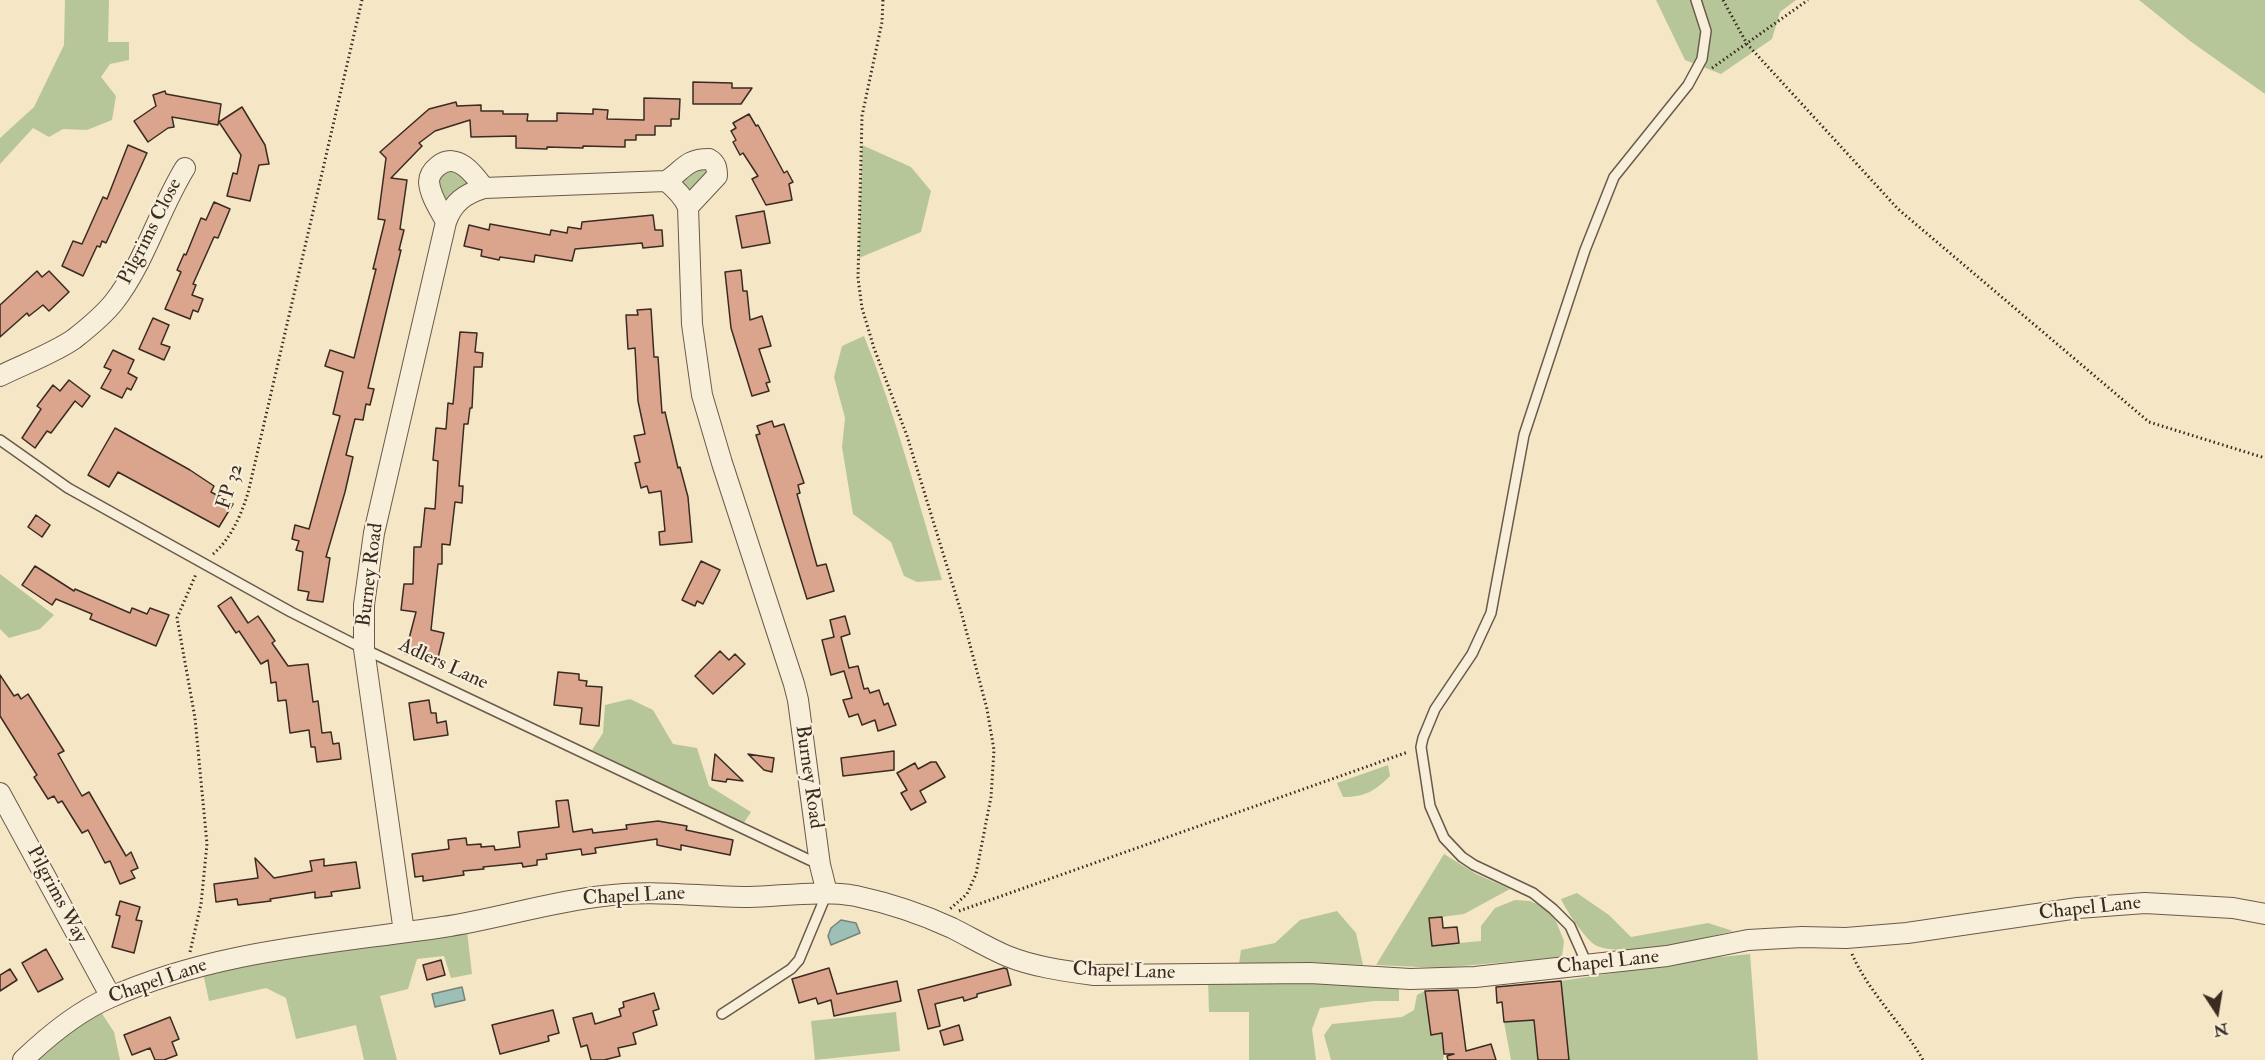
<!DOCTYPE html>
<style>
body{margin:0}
#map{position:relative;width:2265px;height:1060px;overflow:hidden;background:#f5e6c6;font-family:"IM FELL Double Pica",serif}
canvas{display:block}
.north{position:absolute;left:2187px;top:982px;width:60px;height:60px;-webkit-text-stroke:4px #f8efda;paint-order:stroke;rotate:168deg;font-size:16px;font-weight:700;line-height:24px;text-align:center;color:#3b2b22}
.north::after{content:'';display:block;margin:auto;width:21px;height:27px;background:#3b2b22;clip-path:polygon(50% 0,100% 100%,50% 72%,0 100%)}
</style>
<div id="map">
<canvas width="2265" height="1060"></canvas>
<div class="north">N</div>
</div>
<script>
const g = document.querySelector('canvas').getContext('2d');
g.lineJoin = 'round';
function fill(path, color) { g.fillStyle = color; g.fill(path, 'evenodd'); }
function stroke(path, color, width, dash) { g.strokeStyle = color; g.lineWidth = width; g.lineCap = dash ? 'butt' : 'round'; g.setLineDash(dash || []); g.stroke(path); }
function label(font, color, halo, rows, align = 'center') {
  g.font = font + ' "IM FELL Double Pica",serif'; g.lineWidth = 4.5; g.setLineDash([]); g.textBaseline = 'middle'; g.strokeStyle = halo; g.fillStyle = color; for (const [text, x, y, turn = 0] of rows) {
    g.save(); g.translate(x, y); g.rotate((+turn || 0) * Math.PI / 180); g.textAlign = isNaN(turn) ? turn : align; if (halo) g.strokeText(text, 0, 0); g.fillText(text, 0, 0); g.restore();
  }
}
fill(new Path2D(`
 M65,0H109L108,42H129V60L110,64L101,77L116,96L112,120L87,130L63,129L49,137L33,128L0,164V138L34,107L64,45Z
 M1656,0H1796L1780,12L1772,39L1721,74L1685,60Z
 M2139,0H2265V94L2190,41Z
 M862,145L911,167L931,191L921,232L859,258Z
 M703,165L709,171L708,178L689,192L684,186L682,176Z
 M457,167L470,180C463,192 455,197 442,199L436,179L445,169Z
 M864,336C896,415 917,498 942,580L917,582L904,576L891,542L853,514L842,447L845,418L834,377L842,346Z
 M0,574L54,615L40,629L9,638L0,629Z
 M630,699L653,710L673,744L697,748L709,786L751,812L743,824L592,750L603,733L605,705Z
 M1388,765L1390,776C1375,791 1365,797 1343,797L1337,783Z
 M1444,854L1476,874L1510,889L1464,914L1442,917L1443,928L1457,927L1459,943L1481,941V926L1495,908L1515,900L1530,901L1544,907L1556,921L1564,941L1562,957L1440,968L1376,965Z
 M1577,893L1609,915L1631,937L1708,923L1733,931C1701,939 1627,958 1597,946C1586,941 1566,910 1561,899Z
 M1337,911L1356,933L1363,965L1305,962L1239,964L1241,950L1275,943L1300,920Z
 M467,931L472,974L451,978L444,956L417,959L408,989L380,996L397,1060H364L356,1025L296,1039L286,998L266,988L209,1001L203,973L238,963Z
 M1750,954L1758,1060H1569L1561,981L1710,958Z
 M1208,979L1399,986V1001H1374L1320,1008L1312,1029L1316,1060H1249V1012H1209Z
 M1425,991L1431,1034L1442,1033L1444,1054L1443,1060H1331L1324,1035L1332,1024L1402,1017L1414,1010L1417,995Z
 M101,1012L114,1032L120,1060H31L80,1022Z
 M896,1012L900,1051L815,1060L811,1021Z
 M1534,1020L1538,1060H1511L1504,1022Z`), '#b7c699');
const water = new Path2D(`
 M841,920L856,923L860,933L831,945L828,936L831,928Z
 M462,987L465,1000L435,1007L432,994Z`);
fill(water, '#9cc0b5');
stroke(water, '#75847a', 1.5);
const building = new Path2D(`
 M693,82L732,83V88H752L741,104H693Z
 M165,91L166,94L221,104L218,125L172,117L174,127L168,128L148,142L134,121L156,106L153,95Z
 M644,98L680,99L679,119H671V126H655V135H636V140H625V147L583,146V148L547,147V149L516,148V136L471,137L470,120L435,131L419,143L422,146L391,178L407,180L400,229L404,230L399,250H401L368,388L374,389L370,405L366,404L363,420L355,419L346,455L353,457L345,492L326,557L330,558L323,602L307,600L309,592L298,590L303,552L296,550L299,541L292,539L295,525L309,529L340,416L333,414L343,372L325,366L330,350L354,358L376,269H373L385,220L378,219L386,158L380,152L429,109L456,102L457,106L481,105V111H503V114H528L527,121H557V113L593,114V109L608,110L607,119L644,120Z
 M242,107L265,145L269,164L259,165L250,201L227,196L233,173L237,174L241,155L219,122Z
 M749,114L756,126L758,125L784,173L787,171L793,182L789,184L792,200L766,205L752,179L758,176L743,153L740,155L733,142L736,140L731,131L736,128L733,123Z
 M128,145L147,153L106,243L102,241L100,247L97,246L83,276L62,266L73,241L82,244L103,197L107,199Z
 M214,202L230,209L218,238L214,237L193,284L196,285L192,295L203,299L198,312L193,310L190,319L165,309L181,272L177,270L184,254L186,255L201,218L206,220Z
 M764,211L770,243L742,248L736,216Z
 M653,215L655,230H662L663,246L643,248L642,243L575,249L572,261L535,255L534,262L500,257L499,260L481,256L482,250L464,246L469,225L489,230L490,224L550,235L551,230L567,233L568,227L581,229L582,222Z
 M741,270L743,291H747L750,320L762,316L771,346L759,349L770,382L766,383L769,391L752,396L731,328L725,272Z
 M37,271L42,277L49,271L69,292L49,311L43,305L29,316L27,313L0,337V305Z
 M651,309L654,357H658L662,413L665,412L678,468L680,467L688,497L692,542L660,545L659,532L665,531L661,491L649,493L647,486L641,488L635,463L640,462L634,436L645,434L638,401L635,348L628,349L626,315H638L637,310Z
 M153,318L169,325L161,344L170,347L164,360L139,349Z
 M460,332L477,333L475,352L483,353L482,367H474L472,408H470L468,424H464L459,486H463L462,503L455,502L450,545L442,544V564H438L431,630L444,633L437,662L405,654L416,612L401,610L404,584H413L414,547H421L425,508L435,509L438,461L433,460L436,428L446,429L448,403L453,404Z
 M113,350L134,360L128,373L137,378L131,390L127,388L122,398L101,388L111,370L104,367Z
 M69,380L90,396L82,407L75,401L51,433L47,431L35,448L22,438L41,409L37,406L53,385L60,391Z
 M772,421L774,427L784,424L804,483L798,485L800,493L797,494L817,566L826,564L834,591L807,599L756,435L760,434L757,426Z
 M115,428L190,470L214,486L211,492L233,504L219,527L118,472L109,487L88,475Z
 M36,515L50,525L42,537L28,527Z
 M701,561L720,570L703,604L697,601L695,606L682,600Z
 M35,566L74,591L75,589L130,613L132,608L147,614L150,608L169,615L156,646L90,619L92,614L56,599L52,605L22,585Z
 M231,597L248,623L258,616L275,641L272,643L288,666L308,664L313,702L318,701L322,733L331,732L333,744L339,743L341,759L317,762L315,747H311L309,730L290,733L286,700L278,701L276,682L271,683L268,660L261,664L239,631L236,633L218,606Z
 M845,616L850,634L841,637L849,668L858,666L864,689L868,688L870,693L879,690L884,705L888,703L896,725L878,731L875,720L862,725L858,714L849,717L843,700L852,698L844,671L831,675L822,640L834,637L830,620Z
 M720,651L729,660L735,654L745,664L713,694L695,676Z
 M558,672L579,674V680L587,681L586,686L602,687L599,726L580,724L582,708L554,705Z
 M0,675L14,696L18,694L21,699L28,694L64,751L58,754L82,796L89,792L126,856L131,852L138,868L131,871L135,878L120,884L110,861L105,863L88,830L82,833L62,801L58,803L54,796L48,799L34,777L37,775L0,716Z
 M429,700L431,713H436L437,723L446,721L448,735L414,740L409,703Z
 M894,751V770L843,776L841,758Z
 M715,754L743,781L727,779L726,782L712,780Z
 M748,754L774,758L772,772L764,770Z
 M931,762H936L945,777L920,791L926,802L911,810L901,793L907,790L897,773L915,763L918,769Z
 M568,800L573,832L592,829L593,833L627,829L626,825L658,821L687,826L686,830L733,840L730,855L681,845V850L657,845V839L595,848L596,853L582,855L581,849L546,854L547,859L537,860V865L523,867L522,863L483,867L484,869L463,871L464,875L423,881V876L415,877L412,854L449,849L448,840L466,838L467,845L481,844V847L494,846L495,850L520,847L518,832L559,827L556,801Z
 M255,858L274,878L312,871L310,861L324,859V866L356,862L360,888L331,892L332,896L315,898V892L270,899L271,901L238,905L237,899L216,902L214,884L258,878Z
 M120,901L140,907L136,920L142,921L134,953L112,947L120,916L116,915Z
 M1442,917L1443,928L1457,927L1459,943L1432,946L1429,918Z
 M46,949L63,979L38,992L22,963Z
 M441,960L445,975L427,980L423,965Z
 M829,968L837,994L897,981L901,1001L834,1016L831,1000L818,1004L816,998L799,1003L792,979Z
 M1004,968L1007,969L1011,985L977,994V997L964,1001L963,997L935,1004L940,1026L928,1029L918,990Z
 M10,969L17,980L0,991V975Z
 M1561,981L1569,1060H1538L1534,1020L1504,1022L1502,1002L1497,1003L1496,987Z
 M1458,990L1466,1051L1491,1044L1496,1060H1448L1447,1056L1454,1054H1444L1442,1033L1431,1035L1425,991Z
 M654,993L659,1009L653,1011L657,1025L633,1033L636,1044L618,1048L620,1056L604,1060H591L587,1045L581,1047L573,1018L592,1013L595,1024L621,1016L619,1009L624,1007L623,1002Z
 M553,1010L559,1033L548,1036L549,1041L500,1054L492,1025Z
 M170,1017L179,1039L172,1042L177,1055L164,1060H155L150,1048L132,1055L124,1035Z
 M959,1025L963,1040L944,1045L940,1031Z`);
fill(building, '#dba48c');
stroke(building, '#3b2b22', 1.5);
const lane = new Path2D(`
 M0,440L68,488L120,517L291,612L364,649L820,865
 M1587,964L1570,926L1553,909L1533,893L1474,865L1462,857L1444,838L1430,806L1421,747L1423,738L1435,709L1472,654L1491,613L1524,435L1585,250L1614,177L1688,85L1702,59L1706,31L1696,0
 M722,1014L791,969L799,960L827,893`);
const street = new Path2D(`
 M666,181C684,170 685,159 709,159C716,163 717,168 717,176L688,207
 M446,222C440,210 430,196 429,182C429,176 433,170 438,166C457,151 474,174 484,188
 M0,376C22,365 54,353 74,339C88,328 103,316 114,302C144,264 159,210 185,168
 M0,793L111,997
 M404,932L364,649V605L374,533L446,222C453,202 465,194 484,188L666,181C676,189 683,196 688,207L692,324L702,395L722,463L794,684L798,700L820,865L827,893
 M23,1060C48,1036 77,1012 109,998C216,950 329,944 443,927C497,919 549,902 603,896C652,889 700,897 749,897C784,896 821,890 856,896C888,903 922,914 952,928C970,937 988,948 1007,956C1034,967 1065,971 1094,975L1310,973L1410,979L1475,977L1667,956L1748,940L1802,937L1846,938L1907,933L2078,908L2145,903L2233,908L2265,914`);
stroke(lane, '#6a5a4b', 12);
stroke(street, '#6a5a4b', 22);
stroke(new Path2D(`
 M883,0L882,22L862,116L858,278L862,308L874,348L907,436L962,615L987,709L994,750L991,797L976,874L967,894L950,909
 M1723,0L1747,44L1898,209L2149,422L2265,458
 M1712,68L1808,0
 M213,554C231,539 241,515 248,493L362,0
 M959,911L1408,752
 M190,952L201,904L207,844L195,718L177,618L196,574
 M1852,954C1869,993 1902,1023 1923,1060`), '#3b2b22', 3, [1.5, 3]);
stroke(lane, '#f8efda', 9);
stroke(street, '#f8efda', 20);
label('20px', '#3b2b22', '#f8efda', [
 ["Pilgrims Close",151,232,-63],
 ["FP 32",231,487,-72],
 ["Burney Road",371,575,-83],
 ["Adlers Lane",443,665,25],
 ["Burney Road",808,777,82],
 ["Pilgrims Way",56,895,62],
 ["Chapel Lane",634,897,-3],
 ["Chapel Lane",2090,909,-6],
 ["Chapel Lane",1608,963,-6],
 ["Chapel Lane",1124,972,2],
 ["Chapel Lane",158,982,-19]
]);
</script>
